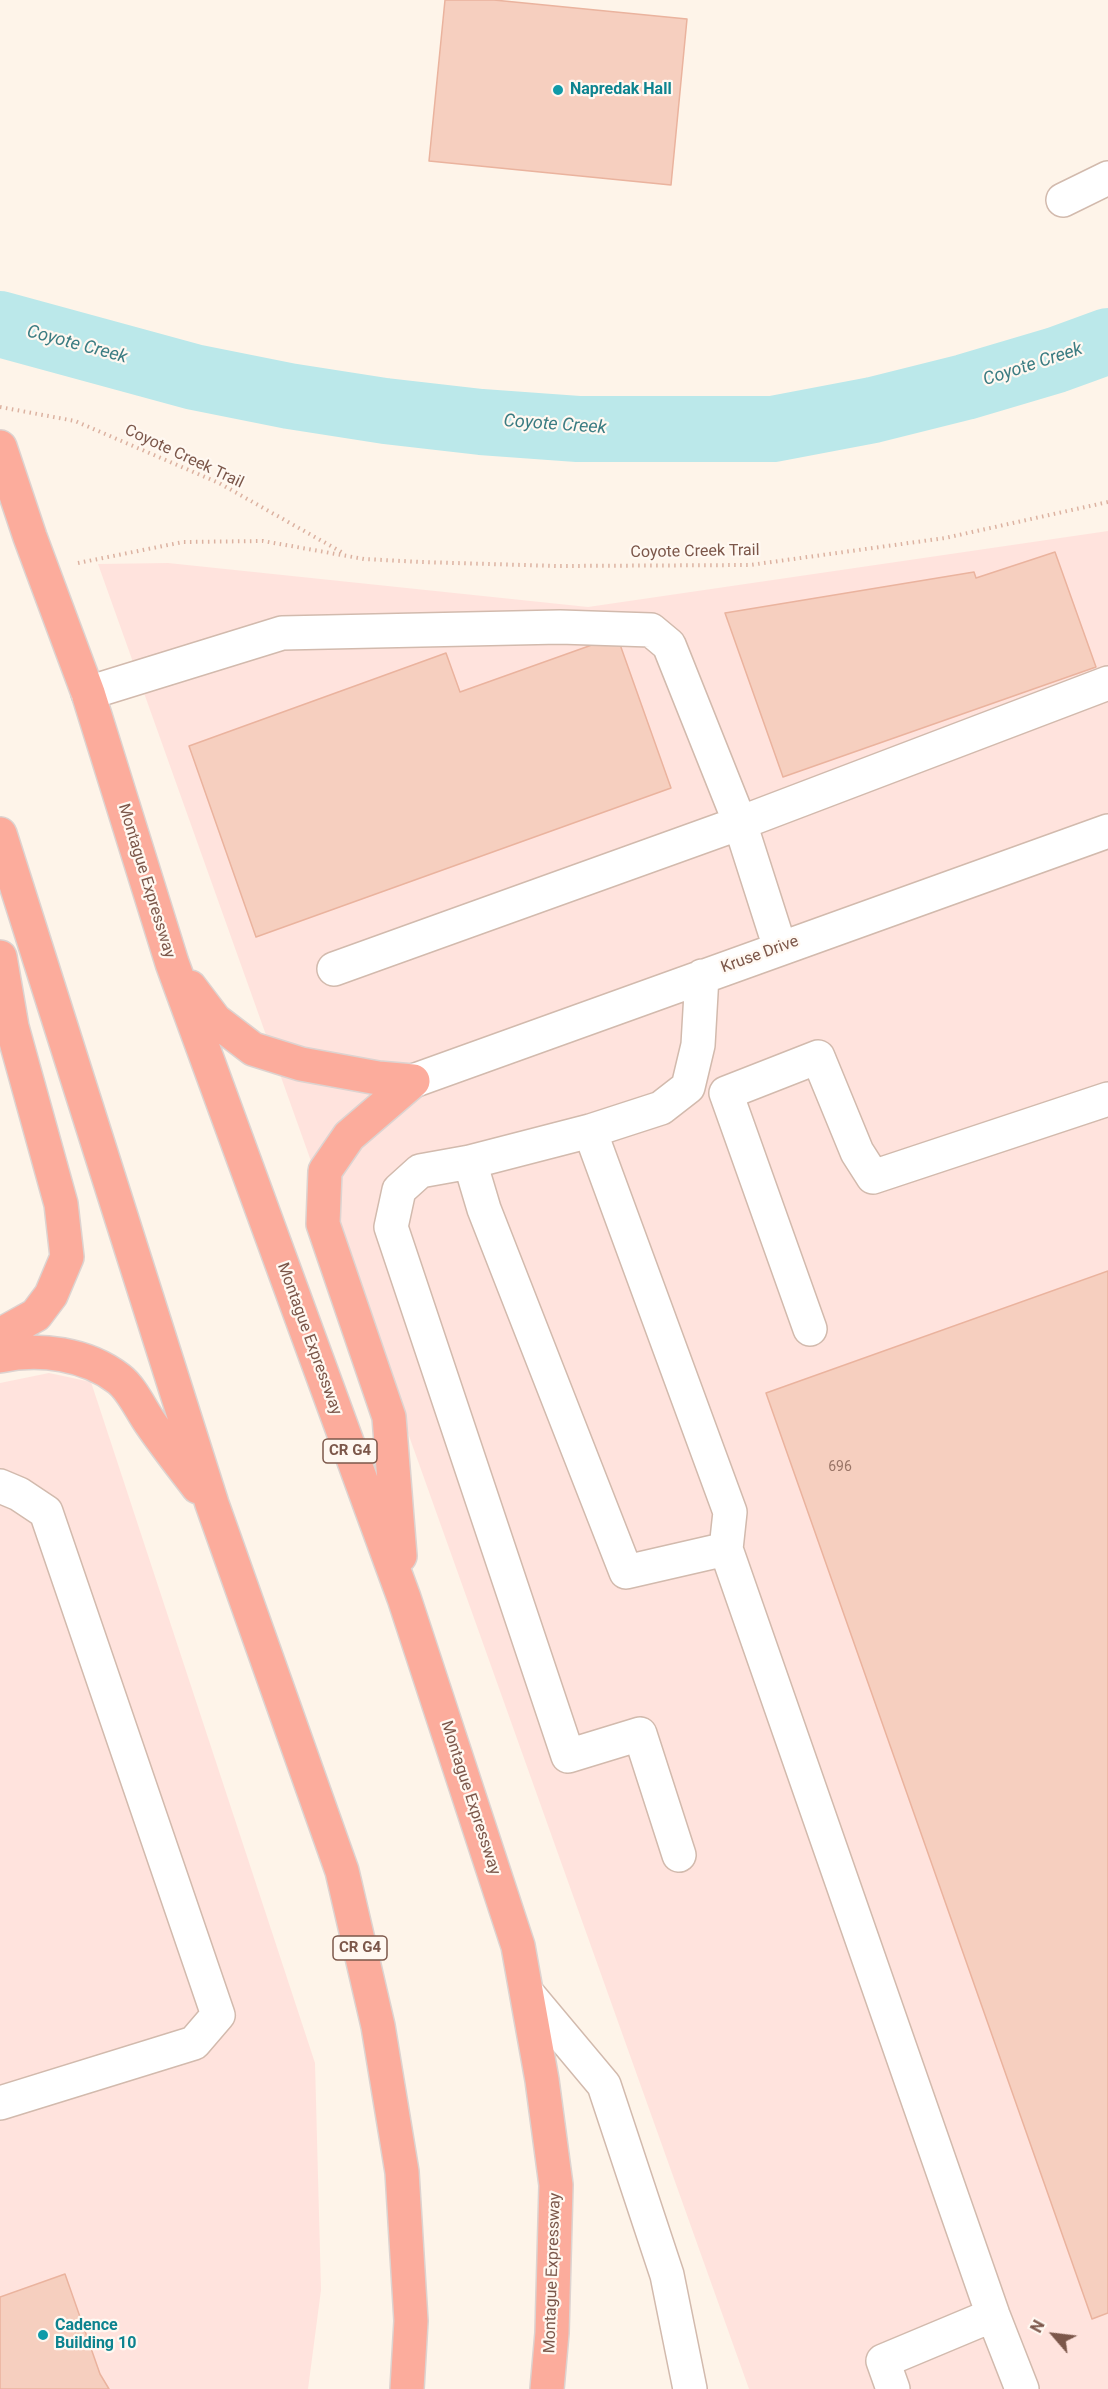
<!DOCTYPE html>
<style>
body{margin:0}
#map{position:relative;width:1108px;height:2389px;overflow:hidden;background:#fef4e9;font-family:Roboto,sans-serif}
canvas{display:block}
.north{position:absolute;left:1024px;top:2305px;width:60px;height:60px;-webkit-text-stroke:4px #fff8f1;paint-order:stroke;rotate:298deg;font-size:16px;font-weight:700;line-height:24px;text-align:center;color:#7c574a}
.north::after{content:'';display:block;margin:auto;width:21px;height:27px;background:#7c574a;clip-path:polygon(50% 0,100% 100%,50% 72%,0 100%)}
</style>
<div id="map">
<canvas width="1108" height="2389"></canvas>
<div class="north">N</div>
</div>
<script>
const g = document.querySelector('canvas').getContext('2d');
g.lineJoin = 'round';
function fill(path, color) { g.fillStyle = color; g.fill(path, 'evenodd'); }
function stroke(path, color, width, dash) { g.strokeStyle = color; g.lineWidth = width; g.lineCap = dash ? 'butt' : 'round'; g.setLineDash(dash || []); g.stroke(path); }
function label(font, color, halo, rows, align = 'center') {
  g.font = font + ' Roboto,sans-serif'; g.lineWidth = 4.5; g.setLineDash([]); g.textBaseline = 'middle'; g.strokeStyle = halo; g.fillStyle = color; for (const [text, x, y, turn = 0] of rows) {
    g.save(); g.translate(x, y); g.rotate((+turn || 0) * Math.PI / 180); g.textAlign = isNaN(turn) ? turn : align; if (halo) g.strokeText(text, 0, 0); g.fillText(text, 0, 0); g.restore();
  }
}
fill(new Path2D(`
 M1108,531V2389H749L98,564L168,563L588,607Z
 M49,1373L91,1382L315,2063L321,2290L308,2389H0V1383Z`), '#ffe3dd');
stroke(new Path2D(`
 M0,324L194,377L289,396L385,411L481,422L578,429H773L873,410L965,387L1056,360L1108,341`), '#bbe8ea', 66);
const building = new Path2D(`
 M445,0H494L687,19L671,185L429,161Z
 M1055,552L1096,667L783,777L725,613L974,572L976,578Z
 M617,636L671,788L256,937L189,746L446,653L460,692Z
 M1108,1271V2313L1092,2319L766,1393Z
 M65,2274L100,2374L109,2389H0V2297Z`);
fill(building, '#f6cfbf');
stroke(building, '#eab39e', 1.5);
const minor = new Path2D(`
 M1063,200L1108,178
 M88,693L282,633L560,627L651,630L669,645L740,823L1108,683
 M334,969L740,823L780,948
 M702,976L698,1045L688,1087L661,1108L590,1131L470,1162L484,1209L626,1572L726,1549L993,2315L1022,2389
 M413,1081L1108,831
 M590,1131L730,1512L726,1549
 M470,1162L420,1171L399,1190L391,1227L568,1756L640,1734L679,1855
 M810,1329L726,1093L818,1057L857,1152L873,1177L1108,1099
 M0,1486L19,1494L46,1512L218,2015L194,2043L0,2103
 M527,1993L604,2085L667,2275L690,2389
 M893,2389L883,2361L993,2315`);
const highway = new Path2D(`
 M0,447L30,537L88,693L172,963L404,1598L518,1946L542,2080L556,2185L552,2333L547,2389
 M0,834L212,1504L342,1871L378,2026L402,2172L411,2321L407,2389
 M0,957L12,1027L61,1204L67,1257L51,1295L36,1315L0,1335
 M190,987L215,1020L253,1049L301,1064L378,1078L413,1081
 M0,1356C39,1347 87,1354 119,1379C132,1389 141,1410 151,1424C166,1446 182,1466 198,1487
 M400,1556L389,1417L323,1224L325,1171L349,1136L413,1081`);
stroke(minor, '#d2baad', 36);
stroke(highway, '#ddd3d0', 36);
stroke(new Path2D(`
 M0,407L75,421L219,483L345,554
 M78,563L183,542L263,541L364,559L421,562L557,566L750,565L945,538L1108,502`), '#dcb2a1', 4, [1.5, 4.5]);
stroke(minor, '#fff', 33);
stroke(highway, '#fcac9c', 33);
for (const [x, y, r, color] of [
 [558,90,6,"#0f9aa8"],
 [43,2335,6,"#0f9aa8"]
]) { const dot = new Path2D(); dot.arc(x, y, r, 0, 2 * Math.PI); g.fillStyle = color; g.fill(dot); stroke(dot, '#fff8f1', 2); }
label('14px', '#9a7567', null, [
 ["696",840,1467]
]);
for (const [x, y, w] of [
 [350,1451,54],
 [360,1948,54]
]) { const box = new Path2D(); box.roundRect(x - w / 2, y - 12, w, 24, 4.5); g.fillStyle = '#fff8f1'; g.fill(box); stroke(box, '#7c574a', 1.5); }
label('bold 15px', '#7c574a', null, [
 ["CR G4",350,1451],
 ["CR G4",360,1948]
]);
label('bold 16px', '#0d838f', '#fff8f1', [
 ["Napredak Hall",570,90],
 ["Cadence",55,2326],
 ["Building 10",55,2344]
], 'left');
label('16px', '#7c574a', '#fff8f1', [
 ["Coyote Creek Trail",184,457,25],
 ["Coyote Creek Trail",695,552,-1],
 ["Montague Expressway",146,881,73],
 ["Kruse Drive",760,955,-20],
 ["Montague Expressway",309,1339,70],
 ["Montague Expressway",470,1798,72],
 ["Montague Expressway",553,2273,-88]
]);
label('italic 18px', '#3b7c82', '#fff8f1', [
 ["Coyote Creek",77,345,15],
 ["Coyote Creek",1033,365,-18],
 ["Coyote Creek",555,425,4]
]);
</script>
